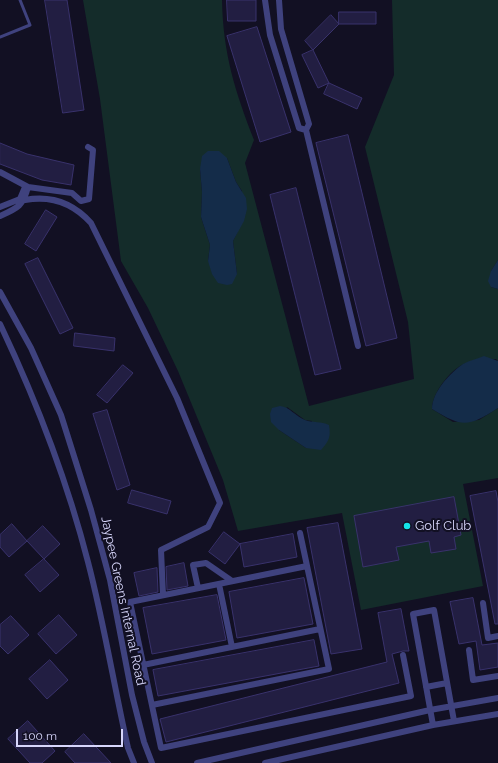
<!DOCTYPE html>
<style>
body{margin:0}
#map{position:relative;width:498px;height:763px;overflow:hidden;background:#121023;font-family:Raleway,sans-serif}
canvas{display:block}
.scale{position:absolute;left:16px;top:729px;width:107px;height:18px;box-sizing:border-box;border:2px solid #d7d6fb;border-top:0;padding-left:5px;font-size:12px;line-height:14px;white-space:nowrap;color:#d7d6fb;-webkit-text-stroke:3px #121023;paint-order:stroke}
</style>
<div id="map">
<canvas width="498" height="763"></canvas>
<div class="scale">100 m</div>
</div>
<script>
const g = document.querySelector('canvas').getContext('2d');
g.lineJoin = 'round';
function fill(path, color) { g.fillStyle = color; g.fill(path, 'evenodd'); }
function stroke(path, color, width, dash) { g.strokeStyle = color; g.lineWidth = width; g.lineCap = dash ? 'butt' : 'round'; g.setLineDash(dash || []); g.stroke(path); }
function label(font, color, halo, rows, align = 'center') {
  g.font = font + ' Raleway,sans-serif'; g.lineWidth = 4; g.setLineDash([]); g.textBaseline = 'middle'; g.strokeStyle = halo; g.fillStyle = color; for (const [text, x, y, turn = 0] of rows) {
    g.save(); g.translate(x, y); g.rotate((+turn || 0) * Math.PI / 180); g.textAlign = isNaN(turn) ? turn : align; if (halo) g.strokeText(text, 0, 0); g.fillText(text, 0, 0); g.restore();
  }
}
fill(new Path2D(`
 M83,0H222C223,54 235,91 254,140L245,163L309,406L414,379L408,322L365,147L394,75L392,0H498V260L491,271V287L498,289V361L496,359C486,360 473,360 464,364C450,370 432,393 432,409L453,422L479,420L498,408V478L463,484L483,586L361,610L342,513L238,531L223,480L178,371L148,308L121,261L100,99ZM227,158L236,182L242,191L237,233L233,241L237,274L208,261L210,245L201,217L202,192L200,169ZM287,407L305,420L312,421L306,448L279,430Z`), '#142c2a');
fill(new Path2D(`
 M208,151H219L227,158L236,182L246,198L247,209L244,221L233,241L237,274L232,284L227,285L218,283L212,274L208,261L210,245L201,217L202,192L200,169L202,156Z
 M498,260V289L491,287L488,281L491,271Z
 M484,356L498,361V408C468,427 463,428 432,409C432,392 450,373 463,364C470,360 477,359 484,356Z
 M280,406C290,407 295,416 305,420C313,423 321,421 329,425C331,437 329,441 321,450L306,448L279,430L271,422L270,414L272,408Z`), '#142c49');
const building = new Path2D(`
 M45,0H67L84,110L63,113Z
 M227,0H256V21H228Z
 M339,12H376V24H339Z
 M331,15L339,24L313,50L305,41Z
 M257,27L291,132L260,142L227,36Z
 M313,50L329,83L318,88L302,55Z
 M329,83L362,98L357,109L324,94Z
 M348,135L397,338L366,346L316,143Z
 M0,143L27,154L74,165L71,185L42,180L0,164Z
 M296,188L341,369L315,375L270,195Z
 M46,210L57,217L36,251L25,244Z
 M38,258L73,328L60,334L25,264Z
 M75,333L115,338L114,351L74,346Z
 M123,365L133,373L107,403L97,395Z
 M107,410L130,485L117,490L93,414Z
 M132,490L171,501L167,514L128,503Z
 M496,491L498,502V624H495L470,496Z
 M454,497L461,535L454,537L456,549L431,553L429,541L396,547L399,560L363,567L354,516Z
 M338,523L362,649L331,654L307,528Z
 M12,524L27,541L9,557L0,547V535Z
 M43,526L60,544L44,559L27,541Z
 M224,532L240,544L225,564L209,552Z
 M293,534L297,557L244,567L240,544Z
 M44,559L59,575L40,592L25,575Z
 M184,563L188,586L167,590L166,567Z
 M157,568L158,592L139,596L134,573Z
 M304,578L313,624L237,638L229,592Z
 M217,595L226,640L152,654L143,608Z
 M473,598L482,645L498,643V667L480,670L476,641L459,644L450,602Z
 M401,609L409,651H403L392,654L399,683L166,742L160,719L387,662L378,613Z
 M59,615L77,635L56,654L38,634Z
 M11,616L29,635L8,654L0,646V625Z
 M314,640L319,666L158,696L153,670Z
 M50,660L68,680L47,699L29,679Z
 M28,721L55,751L42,763H30L8,739Z
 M84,734L111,763H75L65,752Z`);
fill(building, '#221e42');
stroke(building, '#39326c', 1);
stroke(new Path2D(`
 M0,37L30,25L20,0`), '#3f427e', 3);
stroke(new Path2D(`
 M265,0L270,35L299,128L306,130L309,124L281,29L279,0
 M306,130L358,346
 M0,172L28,187
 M25,200C52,195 73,203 91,223L177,398L220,503L208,527L161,550L163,595
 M0,207L20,199L25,187
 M0,216C18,208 23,206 28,187L72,193L81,201L89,199L93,150L88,147
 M0,292L31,348L61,415L91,510L110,580L132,695L144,742L152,763
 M0,324C36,400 67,480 88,562C104,623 114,686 128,748L134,763
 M307,566L130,602L161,748L411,696L403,655
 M219,584L232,647
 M198,588L193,565L206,563L232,581
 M483,603L488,638L498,636
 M469,650L473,680L498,676
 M143,665L320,629
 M426,687L447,683
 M152,705L329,669L300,533
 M433,725L413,614L434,610L454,721
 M197,763L430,710L498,698
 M265,763L433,725L498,714`), '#3f427e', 6);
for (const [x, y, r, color] of [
 [407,526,4,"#14e4e9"]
]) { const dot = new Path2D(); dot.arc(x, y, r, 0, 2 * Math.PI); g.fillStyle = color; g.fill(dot); stroke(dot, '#121023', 1.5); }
label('13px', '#d7d6fb', '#121023', [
 ["Golf Club",415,526]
], 'left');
label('13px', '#d7d6fb', '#121023', [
 ["Jaypee Greens Internal Road",123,601,78]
]);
</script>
